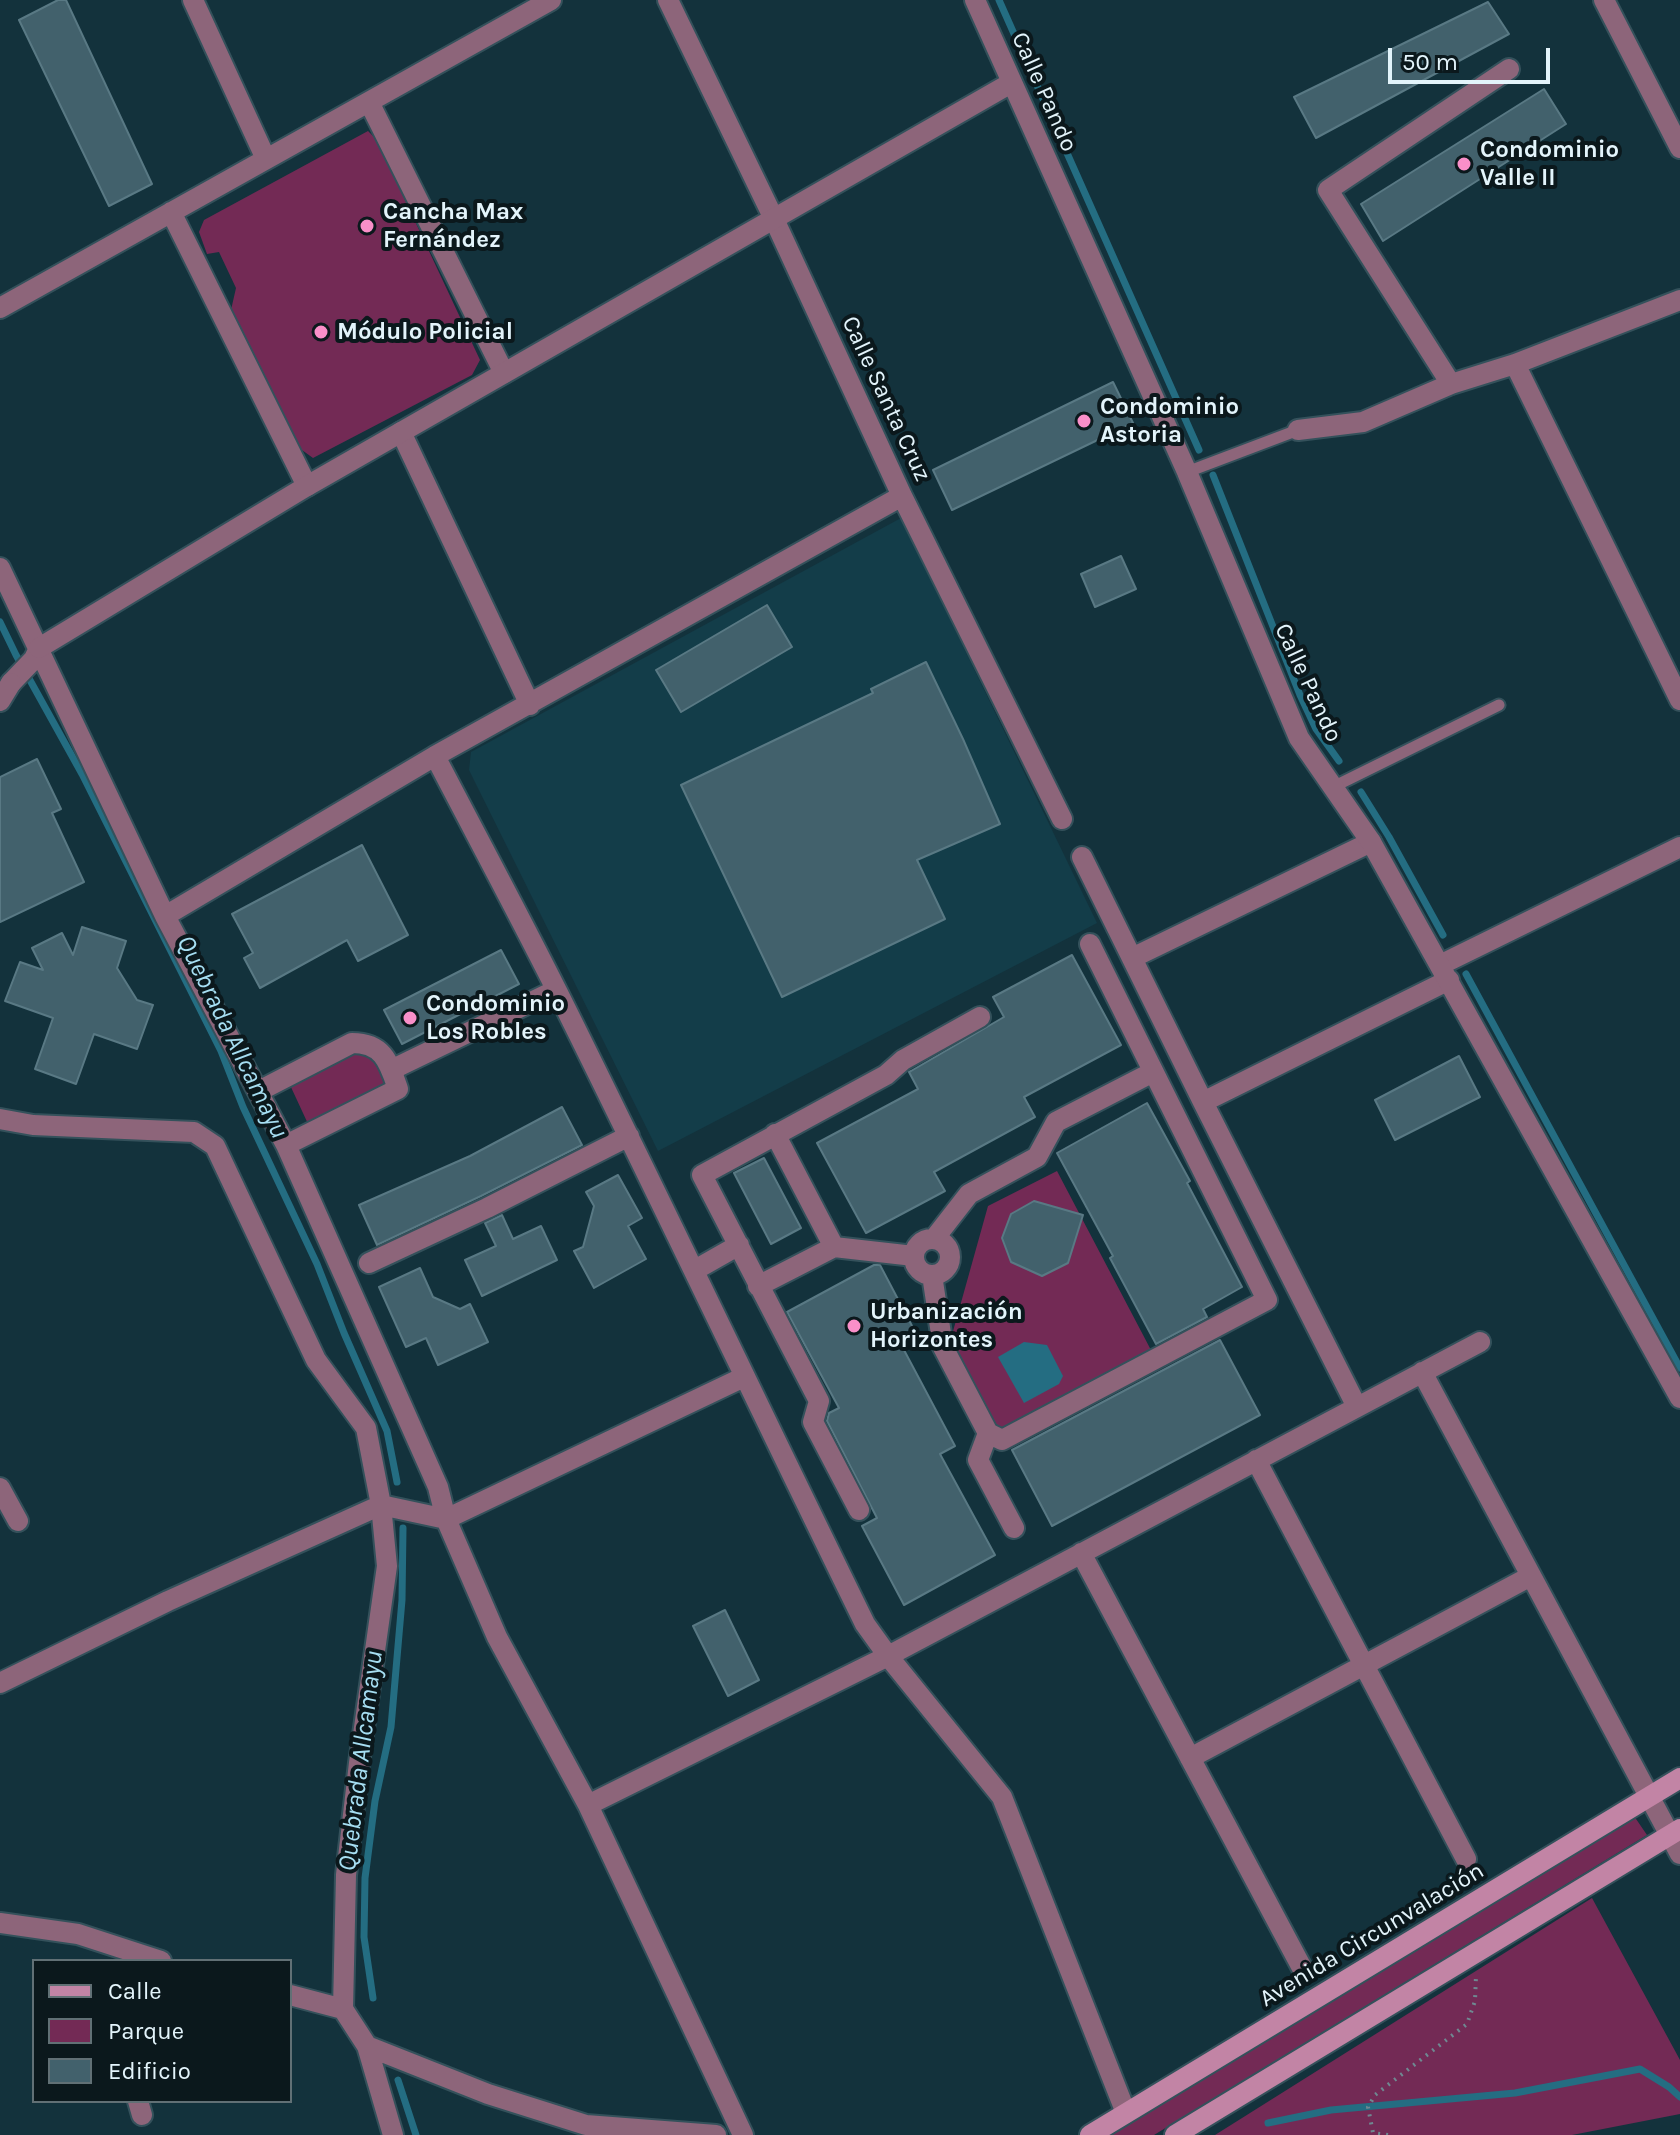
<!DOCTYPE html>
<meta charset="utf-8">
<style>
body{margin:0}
#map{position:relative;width:1680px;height:2135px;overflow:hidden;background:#13323c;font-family:Karla,sans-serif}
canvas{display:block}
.legend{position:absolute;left:32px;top:1959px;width:260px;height:144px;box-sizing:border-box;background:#0b181c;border:2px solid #617075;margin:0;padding:10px 14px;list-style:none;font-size:24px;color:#e3f4fb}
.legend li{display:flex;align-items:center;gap:16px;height:40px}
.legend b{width:40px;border:2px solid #617075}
.scale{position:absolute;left:1388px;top:48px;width:162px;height:36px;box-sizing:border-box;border:4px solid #e3f4fb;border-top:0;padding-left:10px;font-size:24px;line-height:28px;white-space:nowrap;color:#e3f4fb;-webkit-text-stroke:6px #0b181c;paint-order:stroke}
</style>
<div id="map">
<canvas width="1680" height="2135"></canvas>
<ul class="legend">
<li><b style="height:10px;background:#c284a5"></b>Calle</li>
<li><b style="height:22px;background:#732a55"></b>Parque</li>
<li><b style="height:22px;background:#42616c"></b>Edificio</li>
</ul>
<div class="scale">50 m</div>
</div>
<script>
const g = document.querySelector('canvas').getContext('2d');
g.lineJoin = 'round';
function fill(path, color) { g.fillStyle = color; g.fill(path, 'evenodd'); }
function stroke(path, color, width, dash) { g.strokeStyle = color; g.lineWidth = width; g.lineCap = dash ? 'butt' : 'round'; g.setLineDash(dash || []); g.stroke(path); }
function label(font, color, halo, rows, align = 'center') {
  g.font = font + ' Karla,sans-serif'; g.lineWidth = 8; g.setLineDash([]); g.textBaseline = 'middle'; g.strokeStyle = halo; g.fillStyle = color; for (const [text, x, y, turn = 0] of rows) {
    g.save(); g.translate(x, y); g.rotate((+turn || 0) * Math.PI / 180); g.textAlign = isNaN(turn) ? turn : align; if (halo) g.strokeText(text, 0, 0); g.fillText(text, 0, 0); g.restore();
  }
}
fill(new Path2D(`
 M901,518L1097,923L658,1151L469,770L471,752Z`), '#133d49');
fill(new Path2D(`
 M368,131L377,140L480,360L472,375L313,458L295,445L231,310L236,288L219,252L207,254L199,232L204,220Z
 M360,1049C375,1058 393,1071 380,1091L309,1126L290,1085Z
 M1057,1171L1152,1352L1003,1432L997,1430L950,1342L988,1206Z
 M1634,1816L1647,1835L1154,2135H1111Z
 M1592,1898L1680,2060V2114L1572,2135H1215Z`), '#732a55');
fill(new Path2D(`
 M1024,1342L1047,1345L1063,1376L1059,1384L1024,1403L998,1357Z`), '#246d82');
stroke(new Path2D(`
 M999,0L1199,450
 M1213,475L1300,695L1316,729L1339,761
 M0,622L16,655L82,774L221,1051L243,1107L317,1264L344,1333L387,1431L397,1482
 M1361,792L1389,837L1443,935
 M1466,974L1680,1368
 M373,1998L364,1937L365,1878L375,1801L391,1727L402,1600L403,1528
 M398,2080L416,2135
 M1268,2123L1331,2110L1515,2093L1640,2069L1669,2087L1680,2097`), '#246d82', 7);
const building = new Path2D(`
 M58,0H66L152,184L109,206L19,20Z
 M1488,2L1509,34L1316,138L1294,97Z
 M1544,89L1566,124L1383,241L1361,204Z
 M1113,382L1133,423L952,510L933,470Z
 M1121,556L1136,589L1095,607L1081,574Z
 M767,605L792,647L681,712L656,670Z
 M926,662L963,739L1000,824L917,860L945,919L782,997L681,785L873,693L871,689Z
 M37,759L61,809L52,813L84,882L0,922V777Z
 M362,845L408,935L358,961L347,940L260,988L244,958L253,953L232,914Z
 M82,927L126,941L117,968L137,1000L153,1005L137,1049L94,1034L76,1084L35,1069L53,1018L5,1001L20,962L43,970L32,948L62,933L73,955Z
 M501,950L519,984L402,1044L384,1010Z
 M1072,955L1121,1045L1024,1097L1035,1117L934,1172L945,1191L866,1233L817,1143L918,1089L909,1072L911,1071L1004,1017L993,997Z
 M1459,1056L1480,1097L1395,1140L1375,1100Z
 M1147,1103L1190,1181L1187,1183L1242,1287L1203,1309L1207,1317L1156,1344L1110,1258L1113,1256L1057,1153Z
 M562,1107L582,1145L481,1196L377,1245L359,1205L470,1156Z
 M764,1158L801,1228L771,1244L734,1173Z
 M618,1175L642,1218L628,1226L646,1259L594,1288L574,1251L583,1247L594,1206L586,1192Z
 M1034,1201L1083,1215L1068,1263L1042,1276L1011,1262L1002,1238L1011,1214Z
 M502,1215L513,1239L541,1226L557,1260L482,1296L465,1260L496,1246L485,1223Z
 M874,1265H880L920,1341L904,1350L955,1446L940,1454L995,1555L904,1605L862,1526L877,1518L827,1421L829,1413L839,1408L787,1312Z
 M420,1268L433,1297L460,1309L470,1304L488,1342L438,1365L426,1338L406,1347L379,1287Z
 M1220,1340L1260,1415L1052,1526L1012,1450Z
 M725,1610L759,1680L728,1696L693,1626Z`);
fill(building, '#42616c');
stroke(building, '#597984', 2);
const service = new Path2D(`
 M1187,472L1298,430
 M1333,787L1499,705`);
const minor = new Path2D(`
 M193,0L266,159
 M668,0L774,219L902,496L1062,819
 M1604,0L1680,148
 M369,102L504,373
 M171,212L307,486
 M0,308L551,0
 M1515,364L1680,700
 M1451,384L1328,190L1509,69
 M1298,430L1363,422L1451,384L1515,364L1680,300
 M401,432L530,705
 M0,568L165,916L286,1145L438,1487L446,1519L497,1637L588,1805L743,2135
 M11,683L34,659L39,648
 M435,756C476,835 518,913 558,993C662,1202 762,1414 865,1624L888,1656L1002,1797L1126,2113
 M1082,857L1203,1102L1357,1407
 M165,916L435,756L902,496
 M1132,958L1371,842
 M1440,965L1680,847
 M391,1070L556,990
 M259,1091L352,1043C384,1043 389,1063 398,1089L286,1145
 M1203,1102L1449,980
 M0,1119L33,1125L194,1132L215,1146L316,1360L366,1428L381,1505L387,1566L359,1763L346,1875L343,2009L367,2046L393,2135
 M775,1134L834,1247
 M934,1239L969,1194L1037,1157L1056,1122L1153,1072
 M914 1257a18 18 0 1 1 36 0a18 18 0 1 1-36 0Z
 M369,1263L487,1208L629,1136
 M695,1270L739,1245
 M932,1275L943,1347L988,1433L978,1460L1014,1528
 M758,1286L834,1247L914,1256
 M1422,1372L1680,1854
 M988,1433L1002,1440L1267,1300L1090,944
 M1256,1460L1466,1859
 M0,1488L18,1521
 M859,1510L813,1422L819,1401L702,1175L886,1075L903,1060L980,1017
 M1081,1553L1302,1968
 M0,1683L168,1601L381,1505L446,1519L744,1377
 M1190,1758L1531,1576
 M588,1805L888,1656L1480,1342
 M0,1923L78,1934L161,1961
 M290,1995L343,2009
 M367,2046L488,2094L586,2125L716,2135
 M138,2101L142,2115`);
const tertiary = new Path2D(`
 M975,0L1187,472L1299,738L1371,842L1680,1398
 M39,648L307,486L1011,83
 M0,701L11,683`);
const secondary = new Path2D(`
 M1090,2135L1680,1778
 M1175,2135L1680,1829`);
stroke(service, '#34515b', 15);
stroke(minor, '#34515b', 24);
stroke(tertiary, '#34515b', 24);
stroke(secondary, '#34515b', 24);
stroke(new Path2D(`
 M1388,2135L1373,2133L1368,2107L1375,2095L1467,2024L1475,2001L1476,1976`), '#6f8891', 4, [2, 6]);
stroke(service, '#8d657a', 11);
stroke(minor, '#8d657a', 20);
stroke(tertiary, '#8d657a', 20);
stroke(secondary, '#c284a5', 20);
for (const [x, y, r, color] of [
 [1464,164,8,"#f98fc9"],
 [367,226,8,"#f98fc9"],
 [321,332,8,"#f98fc9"],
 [1084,421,8,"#f98fc9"],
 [410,1018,8,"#f98fc9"],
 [854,1326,8,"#f98fc9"]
]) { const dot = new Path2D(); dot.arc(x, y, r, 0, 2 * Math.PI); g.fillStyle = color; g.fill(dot); stroke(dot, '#0b181c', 3); }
label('24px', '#e3f4fb', '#0b181c', [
 ["Calle Pando",1044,92,66],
 ["Calle Santa Cruz",886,399,65],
 ["Calle Pando",1308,683,65],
 ["Avenida Circunvalación",1372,1935,-31]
]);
label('bold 24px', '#e3f4fb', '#0b181c', [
 ["Condominio",1480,150],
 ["Valle II",1480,178],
 ["Cancha Max",383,212],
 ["Fernández",383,240],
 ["Módulo Policial",337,332],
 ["Condominio",1100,407],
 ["Astoria",1100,435],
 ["Condominio",426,1004],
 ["Los Robles",426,1032],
 ["Urbanización",870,1312],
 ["Horizontes",870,1340]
], 'left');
label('italic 26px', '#a6def2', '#0b181c', [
 ["Quebrada Allcamayu",232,1037,64],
 ["Quebrada Allcamayu",361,1761,-83]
]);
</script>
